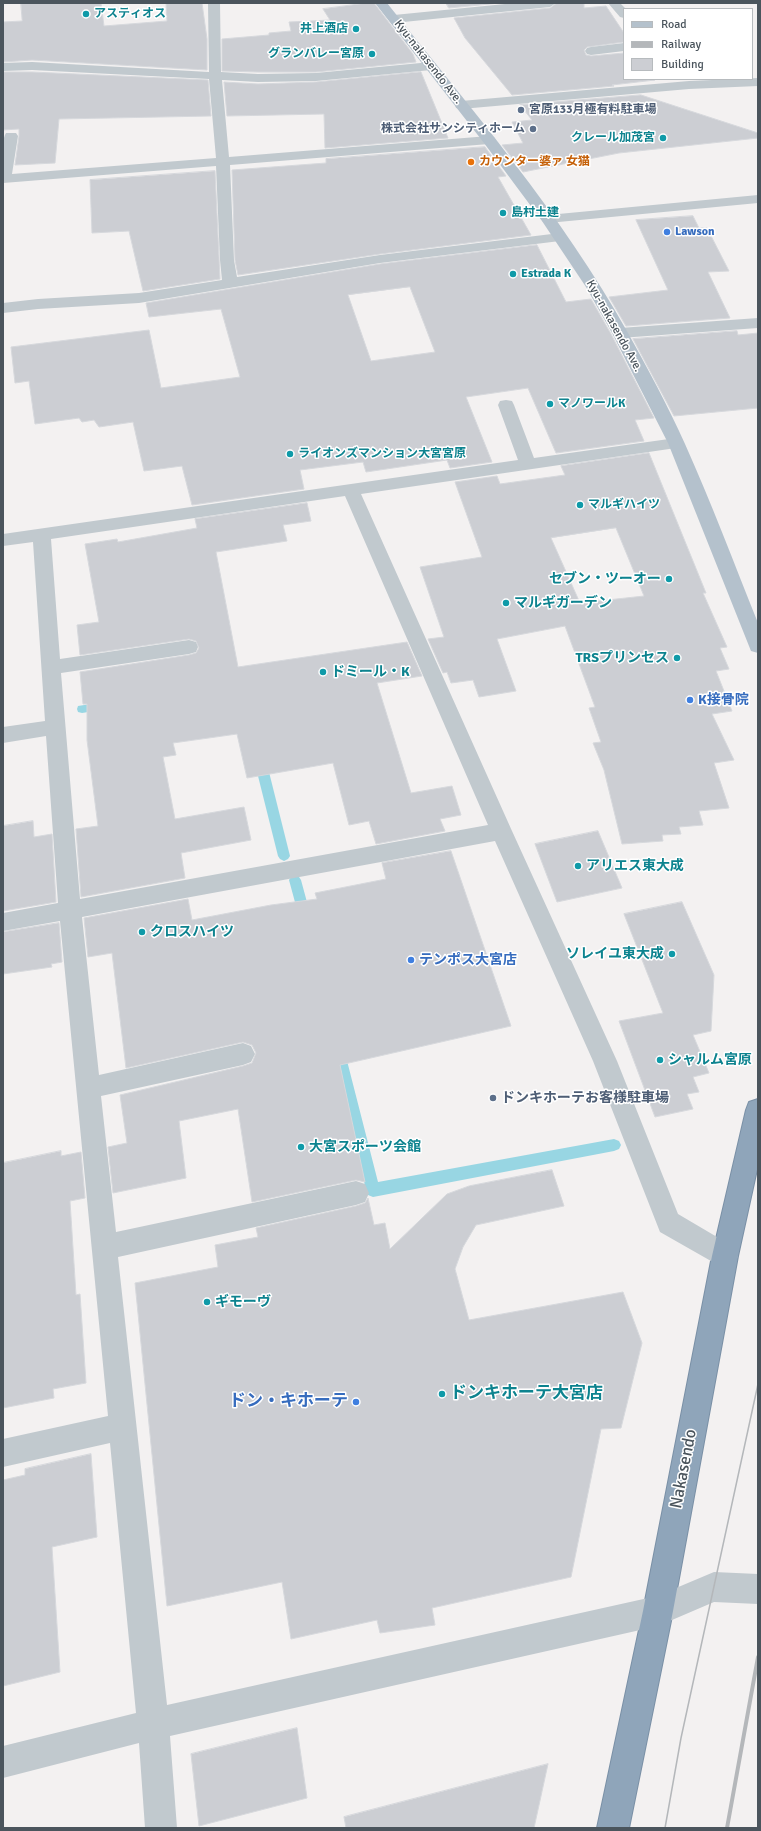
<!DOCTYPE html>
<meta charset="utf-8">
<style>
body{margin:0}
#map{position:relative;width:761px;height:1831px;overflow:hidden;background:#f3f1f1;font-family:Signika,sans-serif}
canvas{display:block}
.frame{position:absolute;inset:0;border:4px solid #4b555d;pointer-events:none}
.legend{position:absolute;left:623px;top:8px;width:130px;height:72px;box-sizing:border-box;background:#fff;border:1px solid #b7bbbe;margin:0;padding:5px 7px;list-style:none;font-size:12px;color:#4b555d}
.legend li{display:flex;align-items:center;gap:8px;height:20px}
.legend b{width:20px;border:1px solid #b7bbbe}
</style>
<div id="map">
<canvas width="761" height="1831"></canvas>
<div class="frame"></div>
<ul class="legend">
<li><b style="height:5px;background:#b4c1cc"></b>Road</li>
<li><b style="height:5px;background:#b4b7ba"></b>Railway</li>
<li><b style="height:11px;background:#ccced3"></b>Building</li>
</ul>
</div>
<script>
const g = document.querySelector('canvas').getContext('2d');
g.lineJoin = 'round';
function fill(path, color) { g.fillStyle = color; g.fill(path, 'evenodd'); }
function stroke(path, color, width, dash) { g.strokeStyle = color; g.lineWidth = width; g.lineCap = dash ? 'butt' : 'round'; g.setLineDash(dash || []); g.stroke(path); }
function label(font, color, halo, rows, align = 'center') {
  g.font = font + ' Signika,"Noto Sans JP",sans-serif'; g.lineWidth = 3; g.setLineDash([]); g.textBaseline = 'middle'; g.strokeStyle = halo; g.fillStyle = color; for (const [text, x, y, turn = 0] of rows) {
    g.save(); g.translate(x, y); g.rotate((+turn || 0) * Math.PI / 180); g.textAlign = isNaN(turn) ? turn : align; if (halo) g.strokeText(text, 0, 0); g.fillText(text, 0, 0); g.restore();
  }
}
fill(new Path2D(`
 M103,702L107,703L108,706L107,709L82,713L78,712L77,709L78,706Z
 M260,756L264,757L266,760L290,856L288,859L284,861L280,859L278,856L254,760L256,757Z
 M295,875L299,877L301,880L311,917L309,921L305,922L301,921L299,917L289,880L291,877Z
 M338,1043L343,1045L344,1049L378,1182L614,1139L619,1141L621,1145L619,1149L614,1151L373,1197L368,1195L366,1190L332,1049L333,1045Z`), '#98d6e3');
const building = new Path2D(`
 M21,3H101L104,26L167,21L166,3H202L207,39V70L32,60L3,62V22L22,21Z
 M367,3H374L413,54L416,62L316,72H258L222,71V39L269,35V33L291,31L289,22L330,20L323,9Z
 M446,3H500L449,8Z
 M557,3H584V8L606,6L624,33V42L587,47L584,50L586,55L591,56L624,53V79L655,80L612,85L614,86L512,95L465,38L454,18L550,8Z
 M3,72H32L208,80L211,116L59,119L55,163L15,165L19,136V129L3,130Z
 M421,72L448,138L325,148L324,114L227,116L224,82L258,84L316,82Z
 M641,95L758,133V138L619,153L523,172L502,145L523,143L512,122L532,120L520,105Z
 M485,147L506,176L498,177L531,235L380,254L238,275L235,260L232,170L326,163V159Z
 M215,171L220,279L143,291L129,231L92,233L90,180Z
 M693,216L699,228H707L729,271L708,272L730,318L626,326L609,297L668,290L636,220Z
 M537,245L566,302L591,299L611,334L654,418L635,420L644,441L556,453L528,388L466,397L492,462L450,468L447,460L366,472L363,462L300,470L304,489L192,505L182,466L144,471L133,422L99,427L94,420L82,422L79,418L35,424L29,381L15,383L11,347L149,330L161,388L240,377L221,309L149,317L146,303L380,264ZM410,287L435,352L371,361L348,295Z
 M737,331L738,335L758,333V408L674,416L633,339Z
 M649,453L706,593H703L727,647L720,648L729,669L716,671L732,711L712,714L734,760L714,763L729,808L699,811L703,825L679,827L681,834L662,835L663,841L622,844L604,770L593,743L601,742L589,708L595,707L565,626L497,639L516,691L479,697L473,680L451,683L447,672L443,673L428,639L444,637L420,567L482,557L455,482L497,476L500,484L565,475L561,466ZM616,528L644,596L580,603L551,538Z
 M307,503L311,521L283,525L287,541L216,552L238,667L407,642L422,676L377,683L411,793L452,786L461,815L440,819L445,831L376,844L369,821L349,825L333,763L247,778L237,734L173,743L176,755L163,757L175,819L244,807L251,840L181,853L185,878L81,897L76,829L98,826L87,740V704H83L80,672L189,655L196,653L199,648L196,641L189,639L80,655L77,625L99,622L85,544L117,539L118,542L197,528L195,519Z
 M33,821L34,837L52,834L56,902L3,911V826Z
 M598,831L622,888L557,902L535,844Z
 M451,851L511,1026L340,1065L365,1182L356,1180L252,1202L238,1109L179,1121L186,1178L113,1193L108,1147L127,1143L120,1095L243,1066L252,1063L256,1053L252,1045L243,1042L126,1068L112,953L88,957L84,918L188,899L192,920L271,905L317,899L315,893L386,879L382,863Z
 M682,902L714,975L711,1031L693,1035L709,1073L693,1077L699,1092L687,1094L693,1109L655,1117L619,1021L663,1013L624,914Z
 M59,923L62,962L51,964L52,967L3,974V932Z
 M61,1151V1156L81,1152L85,1198L70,1201L76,1295L80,1294L86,1383L53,1389L54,1398L3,1408V1163Z
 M552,1170L564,1206L476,1225L463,1247L455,1269L469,1320L623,1292L642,1343L621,1428L601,1429L571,1577L432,1608L435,1625L380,1633L377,1620L291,1639L282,1582L167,1606L135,1283L218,1267L215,1245L258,1237L256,1228L356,1206L365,1203L368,1198L374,1225L385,1223L390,1249L447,1194L469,1186Z
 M91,1454L97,1537L52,1547L60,1672L3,1686V1480L25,1475V1469Z
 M297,1728L307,1798L199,1826L191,1754Z
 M548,1764L534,1828H346L344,1817Z`);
fill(building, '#ccced3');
stroke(building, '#d6d8dc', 1);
const highway = new Path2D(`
 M758,1099V1165L738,1256L673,1611L629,1828H597L643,1611L712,1256L746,1110L749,1102Z`);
stroke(highway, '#7a90a6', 2);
fill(new Path2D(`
 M208,3H220L221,72L258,74L316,73L431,62L435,63L437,66L435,69L431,70L316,81L258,82L222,80L229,157L489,136L494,137L496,140L494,143L489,144L230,165L234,260L237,277L380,255L560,233L565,234L567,237L565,240L560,241L380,263L139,303L38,309L3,313V303L38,299L139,293L222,280L220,260L216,166L3,183C3,171 0,143 6,133H16L18,136L12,174L216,158L209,79L32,70L3,71V63L32,62L209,72Z
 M515,3H556L550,7L394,23L388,19L394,15Z
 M608,3H620L626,9H624V18L620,17Z
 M624,43V51L591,55L587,54L585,51L587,48L591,47Z
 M758,78V86L689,89L461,109L456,108L455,105L456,102L461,101L689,81Z
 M758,195V203L548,223L543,222L541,219L543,216L548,215Z
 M758,318V328L620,338L615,336L612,333L615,330L620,328Z
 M506,400L512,401L514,405L534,458L676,438L682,439L684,443L682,447L676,448L361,494L512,831L617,1061L678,1214L734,1247L738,1256L734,1265L725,1269L660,1232L593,1061L495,841L82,917L99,1075L243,1043L251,1046L255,1054L251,1062L243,1065L101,1096L116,1232L356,1181L365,1184L369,1193L365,1202L356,1205L118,1257L167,1705L657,1596L714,1572L758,1574V1604L714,1602L658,1626L170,1736L177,1828H145L139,1743L3,1778V1746L136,1713L110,1443L3,1467V1439L108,1416L60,921L3,931V913L58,903L46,736L3,743V727L45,721L33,542L3,546V534L518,460L498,405L500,401ZM345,496L488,825L80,899L61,673L189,654L196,652L198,647L196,642L189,640L60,659L51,539Z`), '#c1c9ce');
fill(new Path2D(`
 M375,3H387C471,109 562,214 628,333C648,369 668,406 685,444C711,502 734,563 758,623V653L751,651L749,646L668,443L612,333L586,287L542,221L484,143Z`), '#b4c1cc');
fill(highway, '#8fa5ba');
stroke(new Path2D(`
 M665,1828L681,1738L758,1384`), '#b4b7ba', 1.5);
stroke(new Path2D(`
 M727,1828L758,1657`), '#b4b7ba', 4);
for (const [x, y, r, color] of [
 [86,14,4,"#0f9aa8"],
 [356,29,4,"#0f9aa8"],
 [372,54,4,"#0f9aa8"],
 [521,110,4,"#5c6f8a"],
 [533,129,4,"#5c6f8a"],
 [663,138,4,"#0f9aa8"],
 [471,162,4,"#e8710a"],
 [503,213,4,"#0f9aa8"],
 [667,232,4,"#3f7fe0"],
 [513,274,4,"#0f9aa8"],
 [550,404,4,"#0f9aa8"],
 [290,454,4,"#0f9aa8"],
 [580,505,4,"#0f9aa8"],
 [669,579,4,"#0f9aa8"],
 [506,603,4,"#0f9aa8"],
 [677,658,4,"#0f9aa8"],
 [323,672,4,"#0f9aa8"],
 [690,700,4,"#3f7fe0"],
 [578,866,4,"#0f9aa8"],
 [142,932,4,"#0f9aa8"],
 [672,954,4,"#0f9aa8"],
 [411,960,4,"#3f7fe0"],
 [660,1060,4,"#0f9aa8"],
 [493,1098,4,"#5c6f8a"],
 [301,1147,4,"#0f9aa8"],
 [207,1302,4,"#0f9aa8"],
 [442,1394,4,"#0f9aa8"],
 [356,1402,4,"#3f7fe0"]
]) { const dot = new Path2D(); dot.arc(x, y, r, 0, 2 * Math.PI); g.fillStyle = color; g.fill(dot); stroke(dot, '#fff', 1.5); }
label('bold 12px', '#0d838f', '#fff', [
 ["アスティオス",94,14],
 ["井上酒店",348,29,"right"],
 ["グランバレー宮原",364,54,"right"],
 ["クレール加茂宮",655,138,"right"],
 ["島村土建",511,213],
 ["Estrada K",521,274],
 ["マノワールK",558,404],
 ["ライオンズマンション大宮宮原",298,454],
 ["マルギハイツ",588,505]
], 'left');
label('12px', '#4b555d', '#fff', [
 ["Kyu-nakasendo Ave.",428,62,52],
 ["Kyu-nakasendo Ave.",614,326,61]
]);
label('bold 12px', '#4e5e75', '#fff', [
 ["宮原133月極有料駐車場",529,110],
 ["株式会社サンシティホーム",525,129,"right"]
], 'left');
label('bold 12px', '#c56008', '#fff', [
 ["カウンター婆ァ 女猫",479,162]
], 'left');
label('bold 12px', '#366cbe', '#fff', [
 ["Lawson",675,232]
], 'left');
label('bold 14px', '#0d838f', '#fff', [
 ["セブン・ツーオー",661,579,"right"],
 ["マルギガーデン",514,603],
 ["TRSプリンセス",669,658,"right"],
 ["ドミール・K",331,672],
 ["アリエス東大成",586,866],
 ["クロスハイツ",150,932],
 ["ソレイユ東大成",664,954,"right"],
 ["シャルム宮原",668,1060],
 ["大宮スポーツ会館",309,1147],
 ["ギモーヴ",215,1302]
], 'left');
label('bold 14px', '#366cbe', '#fff', [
 ["K接骨院",698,700],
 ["テンポス大宮店",419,960]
], 'left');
label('bold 14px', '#4e5e75', '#fff', [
 ["ドンキホーテお客様駐車場",501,1098]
], 'left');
label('bold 17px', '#0d838f', '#fff', [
 ["ドンキホーテ大宮店",450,1394]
], 'left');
label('bold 17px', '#366cbe', '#fff', [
 ["ドン・キホーテ",348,1402]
], 'right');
label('17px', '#4b555d', '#fff', [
 ["Nakasendo",684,1469,-79]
]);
</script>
